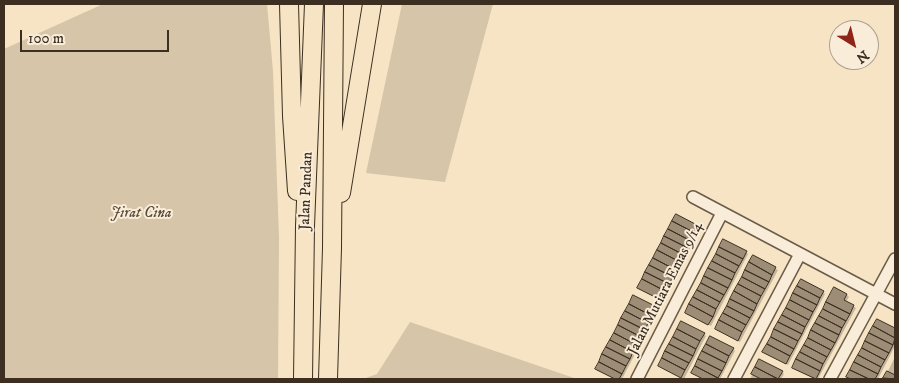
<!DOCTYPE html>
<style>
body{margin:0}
#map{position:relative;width:899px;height:383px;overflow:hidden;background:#f6e4c4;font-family:"IM FELL DW Pica",serif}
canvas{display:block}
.frame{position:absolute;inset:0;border:5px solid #3c2f21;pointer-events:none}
.north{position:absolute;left:829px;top:20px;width:50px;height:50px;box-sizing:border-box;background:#f9edd9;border:1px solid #ada18f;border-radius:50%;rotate:144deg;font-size:14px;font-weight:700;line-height:20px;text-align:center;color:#3c2f21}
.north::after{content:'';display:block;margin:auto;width:18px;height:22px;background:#8f2418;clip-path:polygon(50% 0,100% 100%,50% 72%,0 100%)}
.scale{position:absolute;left:20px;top:30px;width:149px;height:22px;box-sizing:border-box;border:2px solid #3c2f21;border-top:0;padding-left:6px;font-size:15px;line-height:18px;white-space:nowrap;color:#3c2f21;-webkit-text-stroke:4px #f9edd9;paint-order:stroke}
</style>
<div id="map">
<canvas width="899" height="383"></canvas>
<div class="frame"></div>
<div class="north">N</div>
<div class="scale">100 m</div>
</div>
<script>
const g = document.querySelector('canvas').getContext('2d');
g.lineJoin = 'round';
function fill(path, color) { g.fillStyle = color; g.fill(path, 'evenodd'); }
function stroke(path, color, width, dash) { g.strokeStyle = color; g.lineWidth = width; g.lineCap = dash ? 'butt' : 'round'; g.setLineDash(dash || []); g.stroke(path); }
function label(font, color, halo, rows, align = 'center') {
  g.font = font + ' "IM FELL DW Pica",serif'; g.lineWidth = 4; g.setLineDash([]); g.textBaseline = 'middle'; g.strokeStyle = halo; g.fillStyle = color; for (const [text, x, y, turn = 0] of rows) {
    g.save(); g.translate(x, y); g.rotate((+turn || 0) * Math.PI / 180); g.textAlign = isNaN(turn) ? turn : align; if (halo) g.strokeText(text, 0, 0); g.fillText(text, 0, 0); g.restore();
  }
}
fill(new Path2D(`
 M103,4H267L273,71L279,238L278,379H4V49Z
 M402,4H493L445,182L366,173Z
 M410,322L577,379H363L377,374Z`), '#d6c5a8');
fill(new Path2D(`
 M676,216L700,229L663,301L641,290Z
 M746,252L748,254L711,326L689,315Z
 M753,257L778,270L740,342L716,329Z
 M835,288L847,295L849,297L846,302L856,308L818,379H814L793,368Z
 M823,292L825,294L788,365L766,354Z
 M656,308L658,310L622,379H615L598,371Z
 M877,321L895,330V346L878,379H847Z
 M704,334L706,336L684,379L662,367Z
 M733,349L735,351L720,379H703L692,373Z
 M895,357V379H884Z
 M760,360L782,372L784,374L781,379H750Z`), '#0003');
const building = new Path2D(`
 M676,214L699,226L695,233L672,221Z
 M672,221L695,233L691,241L668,229Z
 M668,229L691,241L688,248L664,236Z
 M664,236L688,248L684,255L661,243Z
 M723,239L747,251L743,259L719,247Z
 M661,243L684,255L680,262L657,250Z
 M719,247L743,259L739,266L716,254Z
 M657,250L680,262L676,270L653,258Z
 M716,254L739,266L735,273L712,261Z
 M753,255L776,267L772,275L749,262Z
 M653,258L676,270L673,277L649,265Z
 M712,261L735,273L732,280L708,268Z
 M749,262L772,275L769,282L745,270Z
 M649,265L673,277L669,284L645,272Z
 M708,268L732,280L728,288L704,276Z
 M745,270L769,282L765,289L742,277Z
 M645,272L669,284L665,291L642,279Z
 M704,276L728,288L724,295L701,283Z
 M742,277L765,289L761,296L738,284Z
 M642,279L665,291L661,300L637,288Z
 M801,279L824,291L820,298L797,286Z
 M701,283L724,295L720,302L697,290Z
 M738,284L761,296L757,304L734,291Z
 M797,286L820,298L817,305L793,293Z
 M834,287L847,294L844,300L854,305L850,314L826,302Z
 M697,290L720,302L716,309L693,297Z
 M734,291L757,304L754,311L730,299Z
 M793,293L817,305L813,312L790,300Z
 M633,295L657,307L652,316L629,304Z
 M693,297L716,309L713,317L689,304Z
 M730,299L754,311L750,318L727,306Z
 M790,300L813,312L809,320L786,308Z
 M826,302L850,314L846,321L823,309Z
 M629,304L652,316L648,323L625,311Z
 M689,304L713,317L708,325L685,313Z
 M727,306L750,318L746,325L723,313Z
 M786,308L809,320L805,327L782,315Z
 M823,309L846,321L842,328L819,316Z
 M625,311L648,323L645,330L621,318Z
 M723,313L746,325L742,332L719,320Z
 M782,315L805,327L802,334L778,322Z
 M819,316L842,328L839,335L815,323Z
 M621,318L645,330L641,337L618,325Z
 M877,319L895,328V338L873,326Z
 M719,320L742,332L738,341L715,329Z
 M681,321L705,333L700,341L677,329Z
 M778,322L802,334L798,341L774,329Z
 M815,323L839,335L835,343L811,330Z
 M618,325L641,337L637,345L614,333Z
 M873,326L895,338L893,345L869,333Z
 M677,329L700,341L696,349L673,337Z
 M774,329L798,341L794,349L771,337Z
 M811,330L835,343L831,350L808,338Z
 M614,333L637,345L633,352L610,340Z
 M869,333L893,345L889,353L865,341Z
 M710,336L734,348L729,356L706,344Z
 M673,337L696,349L693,356L669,344Z
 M771,337L794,349L790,356L767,344Z
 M808,338L831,350L827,357L804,345Z
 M610,340L633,352L630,359L606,347Z
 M865,341L889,353L885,360L862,348Z
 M669,344L693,356L689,363L665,351Z
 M706,344L729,356L726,363L702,351Z
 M767,344L790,356L786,364L762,352Z
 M804,345L827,357L823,364L800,352Z
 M606,347L630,359L626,366L602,354Z
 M862,348L885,360L881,367L858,355Z
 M665,351L689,363L685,370L662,358Z
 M702,351L726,363L722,371L698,359Z
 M800,352L823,364L820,371L796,359Z
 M602,354L626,366L622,374L599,362Z
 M858,355L881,367L878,374L854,362Z
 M662,358L685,370L681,378L658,366Z
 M698,359L722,371L718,378L695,366Z
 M759,359L783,371L778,379L755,367Z
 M796,359L820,371L816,379L792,368Z
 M599,362L622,374L619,379H615L595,369Z
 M854,362L878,374L875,379H869L850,370Z
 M695,366L718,378L717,379H703L691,373Z
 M755,367L778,379H761L751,374Z
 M850,370L869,379H851L846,377Z
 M887,371L895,375V379L883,378Z`);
fill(building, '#9d8d76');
stroke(building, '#3c2f21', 1);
const minor = new Path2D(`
 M693,197L895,304
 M637,379L722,213
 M734,379L800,254
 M830,379L895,259`);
const highway = new Path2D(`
 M289,4L292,116L297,191
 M341,193L372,4
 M303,379L305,226L314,4
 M328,379L332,248L334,4`);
stroke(minor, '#6a5c4a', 14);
stroke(highway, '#3c2f21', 20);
stroke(minor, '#f9edd9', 11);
stroke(highway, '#f6e4c4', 18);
label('15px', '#3c2f21', '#f9edd9', [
 ["Jalan Pandan",307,191,-88],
 ["Jalan Mutiara Emas 9/14",666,289,-63]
]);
label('italic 15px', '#5b4d3c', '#f9edd9', [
 ["Jirat Cina",141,214]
]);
</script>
